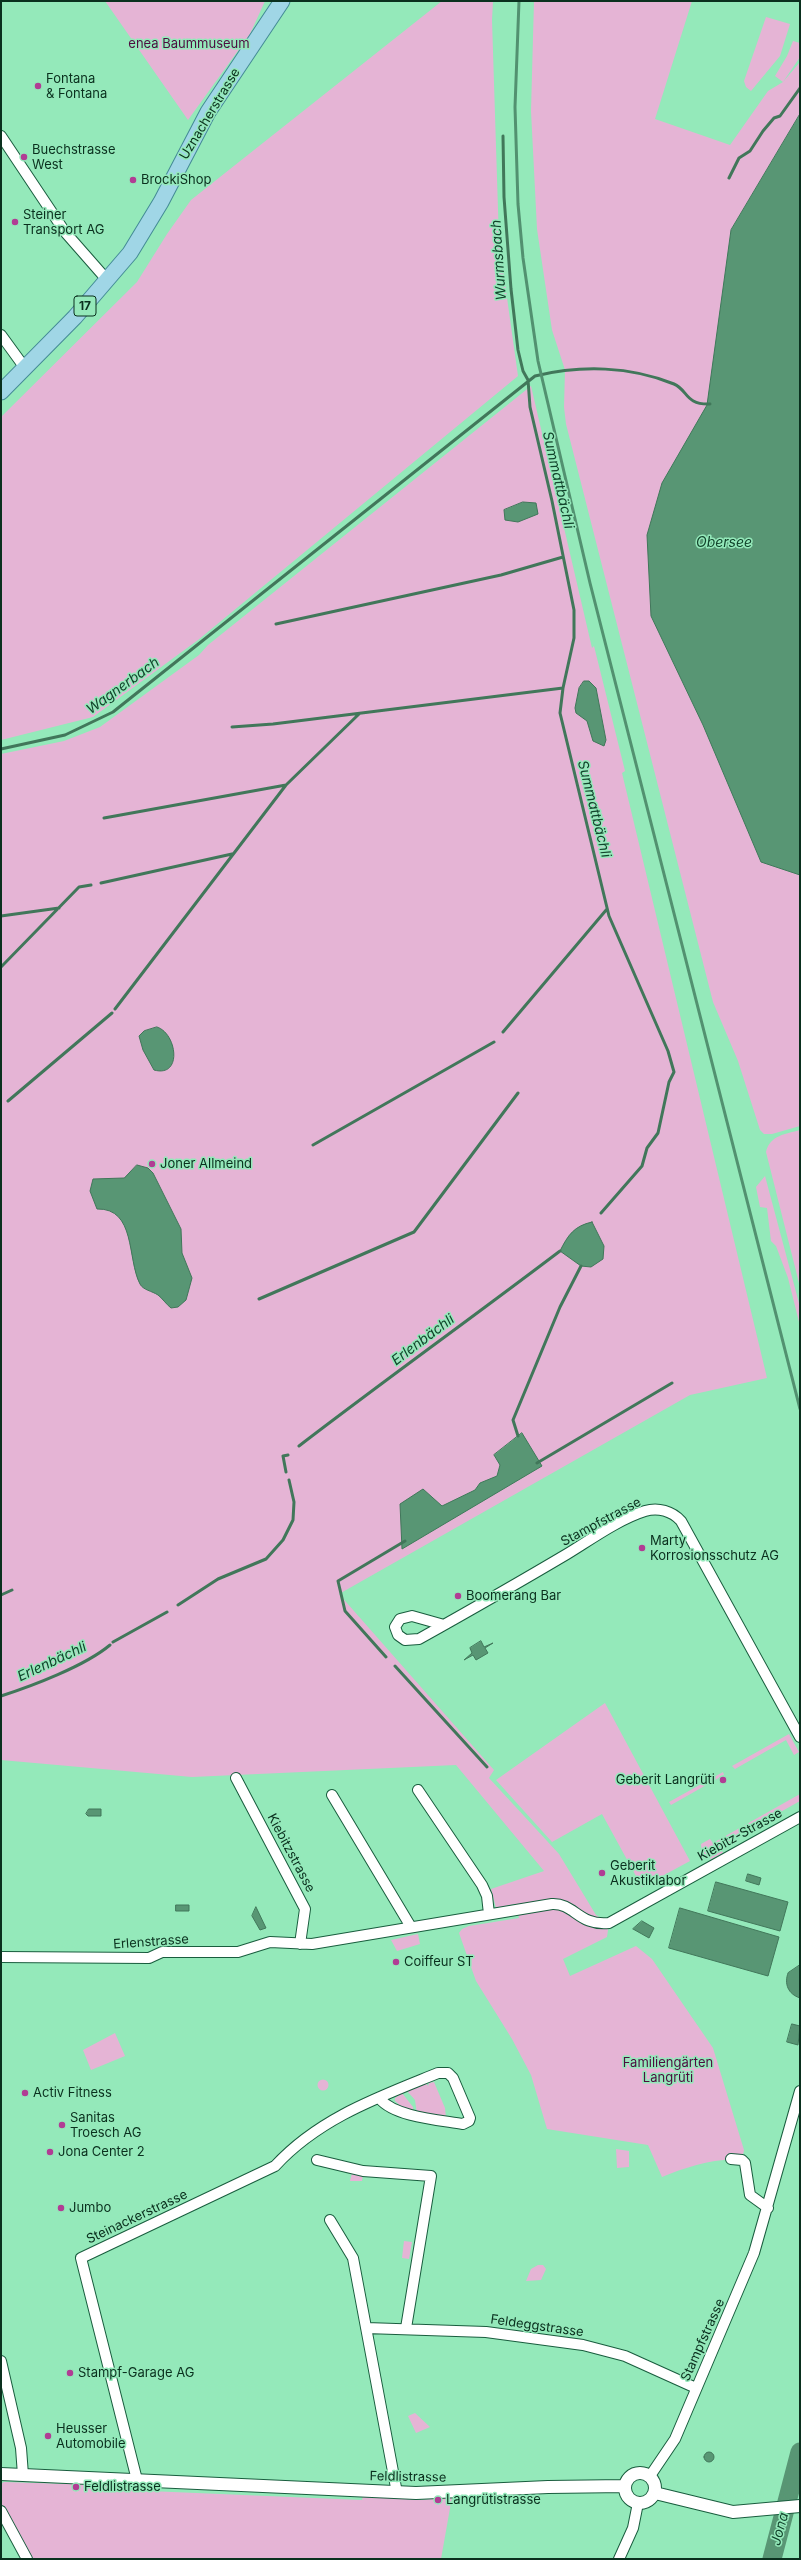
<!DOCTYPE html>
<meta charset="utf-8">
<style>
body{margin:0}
#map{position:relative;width:801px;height:2560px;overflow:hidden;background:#94e9ba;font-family:Inter,sans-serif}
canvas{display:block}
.frame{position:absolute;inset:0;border:2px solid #0a301e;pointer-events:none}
</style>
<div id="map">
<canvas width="801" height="2560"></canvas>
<div class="frame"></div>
</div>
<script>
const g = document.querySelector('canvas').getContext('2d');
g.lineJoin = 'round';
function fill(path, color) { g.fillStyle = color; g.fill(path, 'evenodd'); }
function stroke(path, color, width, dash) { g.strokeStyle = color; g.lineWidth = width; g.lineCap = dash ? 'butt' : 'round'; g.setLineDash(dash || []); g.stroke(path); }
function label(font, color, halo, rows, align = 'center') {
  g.font = font + ' Inter,sans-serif'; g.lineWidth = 3; g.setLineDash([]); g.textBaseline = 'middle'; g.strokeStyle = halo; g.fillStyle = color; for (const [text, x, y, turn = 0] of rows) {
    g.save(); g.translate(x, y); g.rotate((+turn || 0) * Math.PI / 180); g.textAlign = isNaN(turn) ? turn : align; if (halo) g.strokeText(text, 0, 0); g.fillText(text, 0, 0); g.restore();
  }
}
fill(new Path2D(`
 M105,1H265L250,34L188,120Z
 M442,1H493L492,20L499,241L518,376L198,640L93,717L1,740V417L137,282L167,234L191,200Z
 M534,1H692L655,119L730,145L768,91L783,82L775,76L787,56L793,41L800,43V57L783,82L800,62V114L731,230L707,405L662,483L651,616L703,725L761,862L800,875V1126L772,1134H764L760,1130L738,1061L713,1002L566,424L564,407L565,370L552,330L537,229L531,111Z
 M766,17L790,24L780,56L751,91L746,87L744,81Z
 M531,386L592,648L594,646L625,771L622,773L767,1378L690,1395L339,1594L494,1770L489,1778L559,1854L596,1915L609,1923L607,1937L563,1959L570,1976L636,1946L652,1959L713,2048L744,2150L742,2160C717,2157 686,2167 662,2177L648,2145L547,2129L531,2075L512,2039L476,1981L459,1933L462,1929L469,1926L519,1918L515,1904L496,1908L491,1889L544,1871L456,1765L192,1777L1,1760V754L64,741L100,727L199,655L208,645ZM522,1433L542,1466L402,1549L423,1490L442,1506L475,1490L480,1483L497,1476L500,1465L494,1455Z
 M800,1130V1287L766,1152C770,1135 786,1134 800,1130Z
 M765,1176L800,1307V1326L788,1278L776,1246L771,1241L767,1208L760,1207L756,1187Z
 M605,1703L690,1861L642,1887L602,1814L552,1842L496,1780Z
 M789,1734L799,1752L794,1755L786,1740L735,1769L732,1766Z
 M723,1772L724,1775L671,1805L669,1802Z
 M800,1794V1801L720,1846L723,1853L711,1859L702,1853L701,1844L710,1839L713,1843Z
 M418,1934L420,1944L397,1951L391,1940Z
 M115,2033L125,2056L91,2070L83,2050Z
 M317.5 2085a5.5 5.5 0 1 1 11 0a5.5 5.5 0 1 1-11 0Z
 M434,2082L445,2108L446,2118L417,2114L415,2100L407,2091L426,2083L428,2086L429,2083Z
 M402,2093L413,2107V2112L405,2110L395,2101V2098Z
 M616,2149L629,2151V2167L617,2168Z
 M352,2173L363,2175L362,2181H350Z
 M404,2241L412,2242L409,2259L402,2258Z
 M538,2265H543L546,2269L541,2280L526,2281L531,2269Z
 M415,2413L430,2427L416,2433L408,2416Z
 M4,2482L100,2485L125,2490L362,2500L363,2496L420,2500L452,2497L441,2559H33L1,2503V2484Z`), '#e5b4d5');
const water = new Path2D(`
 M800,114V875L761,862L703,725L651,616L647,535L662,483L707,405L731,230Z
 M523,502L536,503L538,514L518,522L505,520L504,510Z
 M584,681H589L596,688L606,740L604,746L593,741L587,721L576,713L575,708L579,688Z
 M157,1027C177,1033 183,1078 154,1070L143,1050L139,1036L144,1031Z
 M137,1165L148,1168L153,1173L181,1229L182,1253L192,1278L186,1300L178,1307L171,1308C166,1304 162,1298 158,1295C152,1291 143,1290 140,1284C127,1259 136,1208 97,1209L90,1191L93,1179L124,1178Z
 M592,1222L604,1246L603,1259L591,1267L581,1266L560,1251C568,1235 574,1226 592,1222Z
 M522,1433L542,1466L402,1549L400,1504L423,1489L442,1506L475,1490L480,1483L497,1476L500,1465L494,1455Z
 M481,1641L484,1647L493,1643L485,1648L488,1653L476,1660L473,1655L464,1660L472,1653L470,1648Z
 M89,1809H101V1816H88L86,1814Z
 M748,1874L761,1878L759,1885L746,1881Z
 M716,1882L788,1902L780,1931L708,1911Z
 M176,1905H189V1911H176Z
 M256,1907L266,1928L260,1930L252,1916Z
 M680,1908L779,1937L768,1976L669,1948Z
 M642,1921L654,1928L649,1938L633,1929Z
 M800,1965V1998C788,1994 784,1984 788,1973Z
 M792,2024L800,2026L798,2045L787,2042Z
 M704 2457a5 5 0 1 1 10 0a5 5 0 1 1-10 0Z`);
fill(water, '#589674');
stroke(water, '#41775a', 1);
stroke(new Path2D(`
 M503,136L504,197L511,289L518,350L523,371L528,380L530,407L552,501L574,610V638L563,688L560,713L609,916L668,1051L674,1072L669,1082L658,1133L647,1148L642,1166L601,1213
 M729,178L739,158L750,151L763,131L774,118L780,116L800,88
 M276,624L501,575L563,557
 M232,727L273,724L563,688
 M1,749L65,735L113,712L535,376C581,365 630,366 674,384C688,390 685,405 710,404
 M104,818L286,785
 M101,883L232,854
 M1,916L59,908
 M1,967L79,887L91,885
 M115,1009L286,785L359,714
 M503,1032L607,909
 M8,1101L112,1013
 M313,1145L494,1042
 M259,1299L414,1232L518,1093
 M518,1436L513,1420L560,1307L581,1266
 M299,1446C385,1380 473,1317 560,1251
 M537,1463L672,1383
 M286,1472L283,1456L288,1455
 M1,1595L12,1590
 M178,1605L218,1579L266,1559L283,1540L293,1520L294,1502L289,1480
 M113,1642L167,1612
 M386,1657L345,1611L338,1581L405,1541
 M395,1666L487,1767
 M1,1696C32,1686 85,1666 110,1645`), '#41775a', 3);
stroke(new Path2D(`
 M772,2559L800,2452`), '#589674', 19);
const minor = new Path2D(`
 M1,136L65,232L108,281
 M1,335L25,368
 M444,1625L412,1616L400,1619L395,1627L398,1635L405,1640L419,1639C469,1611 518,1583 567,1554C590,1540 619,1519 645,1511C658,1507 672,1511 681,1521L800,1737
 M236,1778L305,1909L300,1944
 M418,1790L482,1885L487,1896L489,1914
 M332,1795L411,1927
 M1,1957L149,1958L162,1952H238L270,1942L312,1944L552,1904C575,1903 578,1926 609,1923L800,1817
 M731,2159L742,2160L745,2163L750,2195L768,2208
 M317,2160L363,2171L431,2176L406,2328
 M330,2220L353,2258L397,2493
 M366,2328L486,2332L583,2345L625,2356L696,2388
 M1,2361L21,2448L23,2475
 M650,2476L675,2439L754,2253L800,2091
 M137,2480L81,2258L275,2166C319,2118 379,2097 438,2073H448L453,2078L470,2118L469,2121L463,2124C440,2120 395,2117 380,2099
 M1,2511L27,2559
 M619,2559L633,2528L638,2503`);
const tertiary = new Path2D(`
 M625 2488a15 15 0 1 1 30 0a15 15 0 1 1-30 0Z
 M1,2474L416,2493L548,2487L625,2486
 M655,2493L733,2512L800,2506`);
const primary = new Path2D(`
 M1,392L75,317L130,253L161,202L208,112L282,1`);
stroke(minor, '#195d3e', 12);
stroke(tertiary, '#195d3e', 14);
stroke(primary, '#438a95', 17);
stroke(minor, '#fff', 10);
stroke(tertiary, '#fff', 12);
stroke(primary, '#a0d6e6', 15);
stroke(new Path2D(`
 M519,1L515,107L518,204L523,258L538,361L590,583L800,1409`), '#529170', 3);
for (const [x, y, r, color] of [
 [38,86,4,"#b13c94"],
 [24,157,4,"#b13c94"],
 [133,180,4,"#b13c94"],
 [15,222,4,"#b13c94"],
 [152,1164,4,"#b13c94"],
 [642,1548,4,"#b13c94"],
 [458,1596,4,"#b13c94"],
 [723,1780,4,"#b13c94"],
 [602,1873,4,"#b13c94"],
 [396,1962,4,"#b13c94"],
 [25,2093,4,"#b13c94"],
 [62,2125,4,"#b13c94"],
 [50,2152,4,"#b13c94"],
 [61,2208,4,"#b13c94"],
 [70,2373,4,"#b13c94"],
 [48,2436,4,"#b13c94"],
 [76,2487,4,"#b13c94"],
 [438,2500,4,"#b13c94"]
]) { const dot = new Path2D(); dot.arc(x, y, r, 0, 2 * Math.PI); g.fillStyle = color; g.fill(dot); stroke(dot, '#94e9ba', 1.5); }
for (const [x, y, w] of [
 [85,306,22]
]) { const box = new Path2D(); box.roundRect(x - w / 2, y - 10, w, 20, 3); g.fillStyle = '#94e9ba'; g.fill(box); stroke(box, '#0a301e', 1); }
label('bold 12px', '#0a301e', null, [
 ["17",85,306]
]);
label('13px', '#4e0c40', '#94e9ba', [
 ["enea Baummuseum",189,44],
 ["Familiengärten",668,2063],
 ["Langrüti",668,2078]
]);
label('13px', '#0a301e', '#94e9ba', [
 ["Fontana",46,79],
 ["& Fontana",46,94],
 ["Buechstrasse",32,150],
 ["West",32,165],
 ["BrockiShop",141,180],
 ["Steiner",23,215],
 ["Transport AG",23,230],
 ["Joner Allmeind",160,1164],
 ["Marty",650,1541],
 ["Korrosionsschutz AG",650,1556],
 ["Boomerang Bar",466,1596],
 ["Geberit Langrüti",715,1780,"right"],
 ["Geberit",610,1866],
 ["Akustiklabor",610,1881],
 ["Coiffeur ST",404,1962],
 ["Activ Fitness",33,2093],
 ["Sanitas",70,2118],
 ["Troesch AG",70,2133],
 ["Jona Center 2",58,2152],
 ["Jumbo",69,2208],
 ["Stampf-Garage AG",78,2373],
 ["Heusser",56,2429],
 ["Automobile",56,2444],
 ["Feldlistrasse",84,2487],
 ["Langrütistrasse",446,2500]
], 'left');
label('13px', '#0a301e', '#94e9ba', [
 ["Uznacherstrasse",210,114,-59],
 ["Stampfstrasse",601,1522,-28],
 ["Kiebitz-Strasse",740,1835,-29],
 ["Kiebitzstrasse",291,1853,62],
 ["Erlenstrasse",151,1942,-4],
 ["Steinackerstrasse",137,2217,-25],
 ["Feldeggstrasse",537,2326,8],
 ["Stampfstrasse",703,2340,-66],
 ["Feldlistrasse",408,2477,1]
]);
label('italic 14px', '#12442c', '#94e9ba', [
 ["Wurmsbach",499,260,-94],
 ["Summattbächli",558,480,77],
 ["Obersee",724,543],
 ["Wagnerbach",123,686,-36],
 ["Summattbächli",594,809,76],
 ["Erlenbächli",423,1340,-37],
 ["Erlenbächli",52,1662,-25],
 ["Jona",780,2529,-75]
]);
</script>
